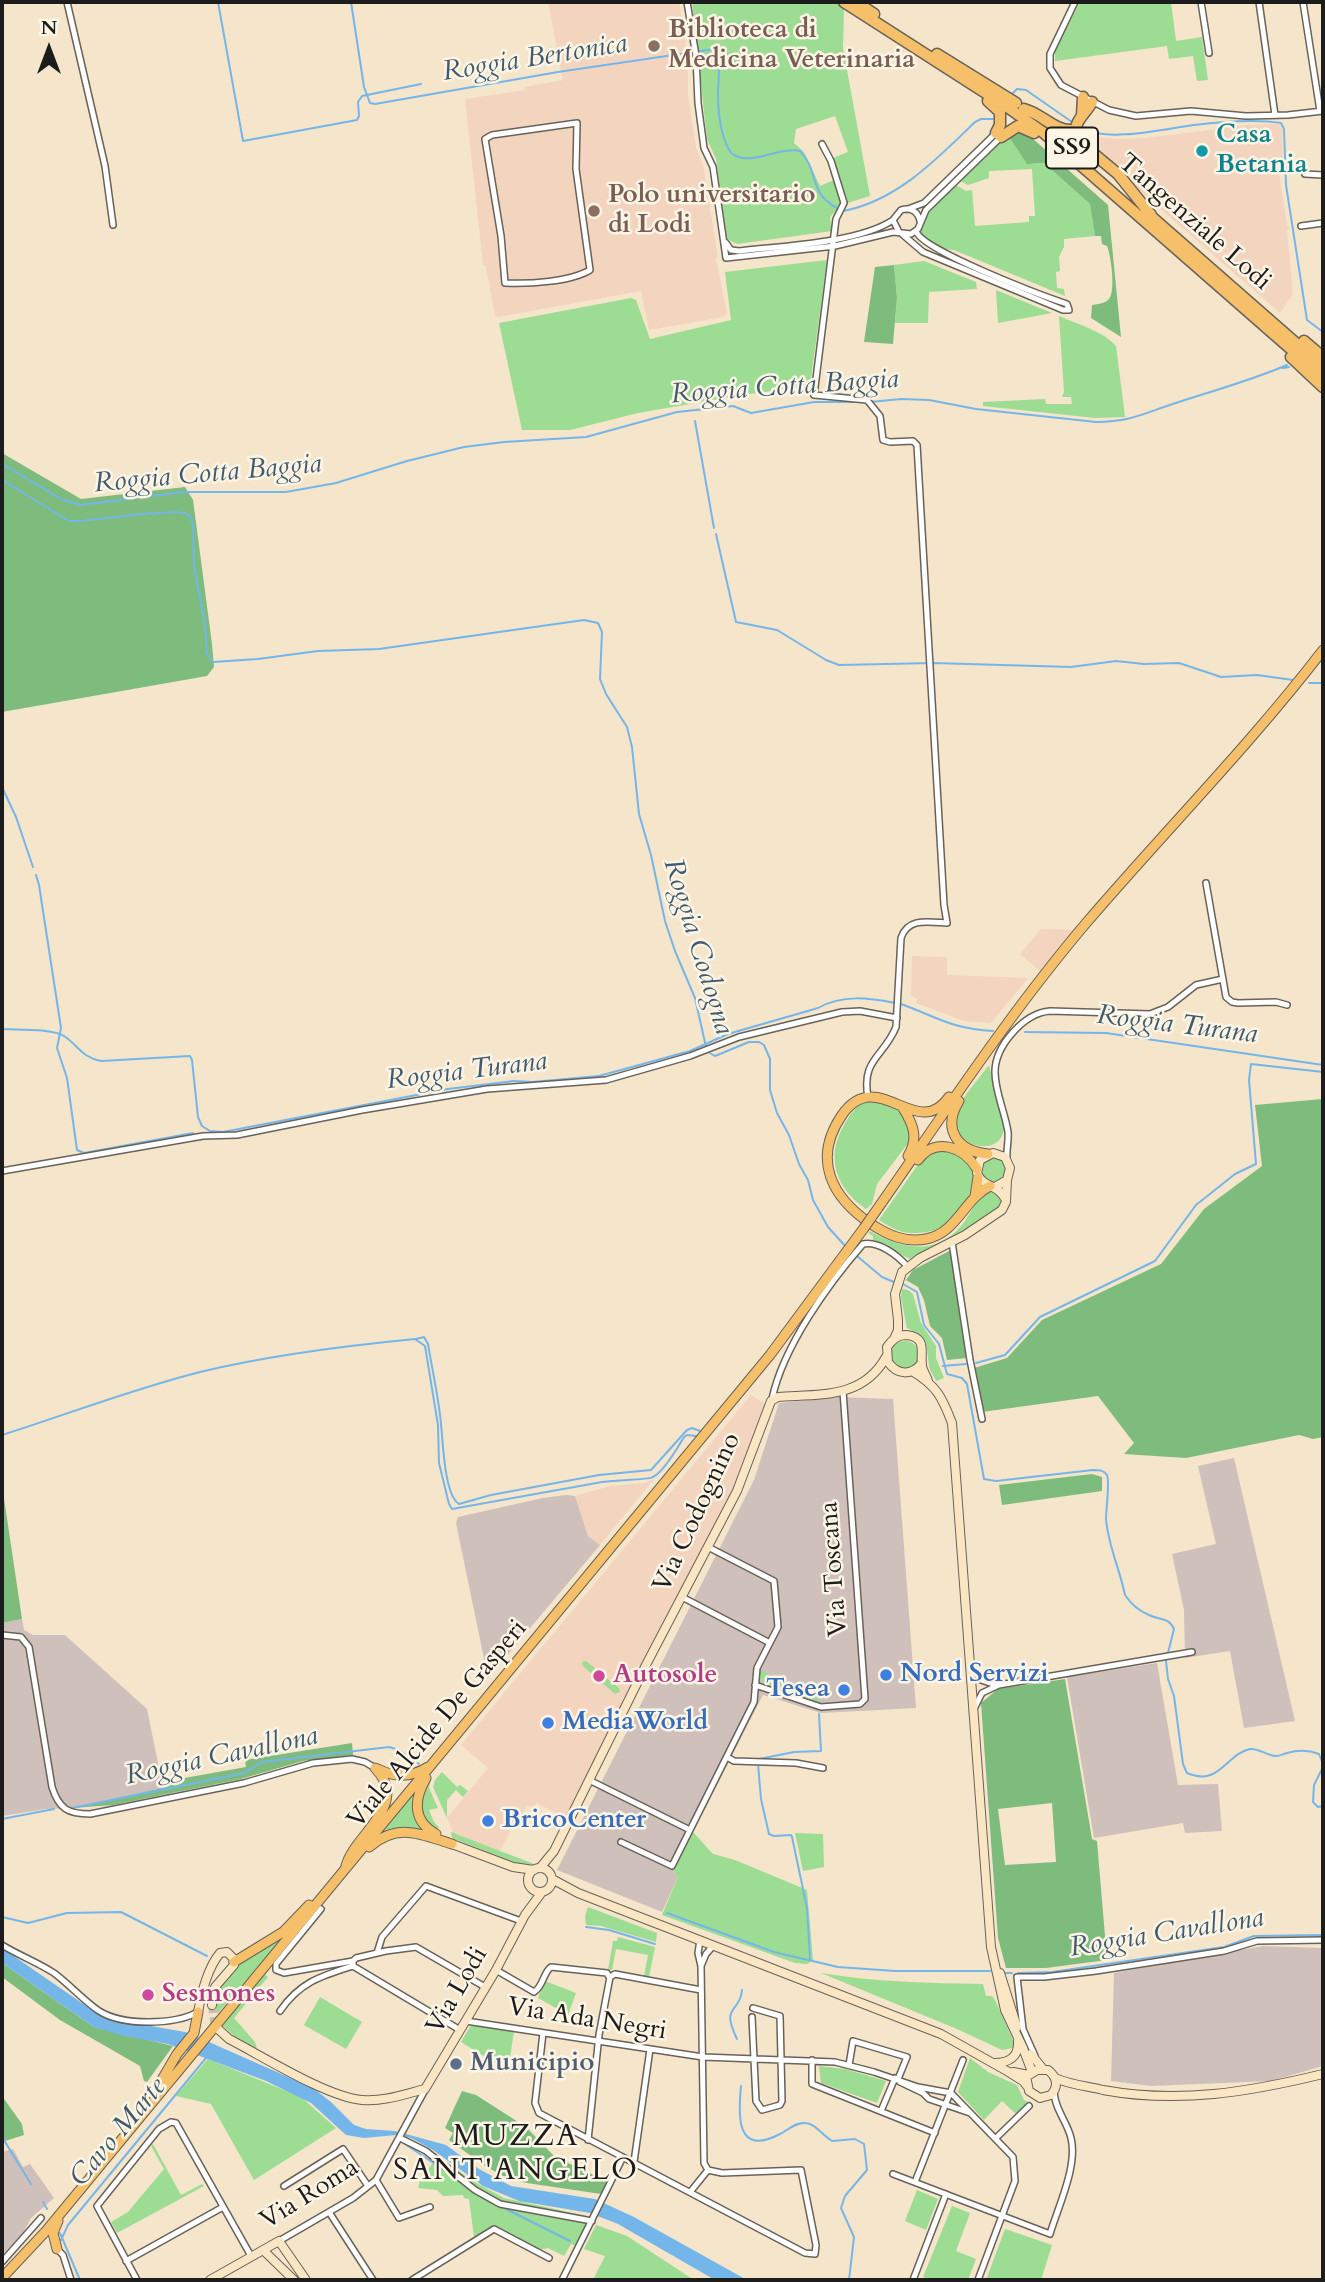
<!DOCTYPE html>
<style>
body{margin:0}
#map{position:relative;width:1325px;height:2282px;overflow:hidden;background:#f5e5cb;font-family:Cardo,serif}
canvas{display:block}
.frame{position:absolute;inset:0;border:4px solid #1c1c1c;pointer-events:none}
.north{position:absolute;left:14px;top:14px;width:70px;height:70px;-webkit-text-stroke:5px #fcf5e5;paint-order:stroke;rotate:0deg;font-size:19px;font-weight:700;line-height:28px;text-align:center;color:#1c1c1c}
.north::after{content:'';display:block;margin:auto;width:24px;height:32px;background:#1c1c1c;clip-path:polygon(50% 0,100% 100%,50% 72%,0 100%)}
</style>
<div id="map">
<canvas width="1325" height="2282"></canvas>
<div class="frame"></div>
<div class="north">N</div>
</div>
<script>
const g = document.querySelector('canvas').getContext('2d');
g.lineJoin = 'round';
function fill(path, color) { g.fillStyle = color; g.fill(path, 'evenodd'); }
function stroke(path, color, width, dash) { g.strokeStyle = color; g.lineWidth = width; g.lineCap = dash ? 'butt' : 'round'; g.setLineDash(dash || []); g.stroke(path); }
function label(font, color, halo, rows, align = 'center') {
  g.font = font + ' Cardo,serif'; g.lineWidth = 5; g.setLineDash([]); g.textBaseline = 'middle'; g.strokeStyle = halo; g.fillStyle = color; for (const [text, x, y, turn = 0] of rows) {
    g.save(); g.translate(x, y); g.rotate((+turn || 0) * Math.PI / 180); g.textAlign = isNaN(turn) ? turn : align; if (halo) g.strokeText(text, 0, 0); g.fillText(text, 0, 0); g.restore();
  }
}
fill(new Path2D(`
 M548,2H679L688,57V95L696,148L703,165L718,257L716,259L727,313L723,317L649,330L641,291L498,317L495,315L486,267L483,264L465,99L525,90V87L563,80Z
 M1279,124L1282,128L1283,160L1279,172L1287,225L1290,228L1287,231L1293,294L1280,313L1134,186L1130,174L1134,164H1114L1087,143L1093,137L1116,139L1146,138L1247,125Z
 M1041,929L1074,930L1040,971L1020,954Z
 M912,956L947,957V975L1028,978L991,1023L964,1021L916,1003L918,999L911,996Z
 M751,1395L765,1404L738,1481L640,1666L569,1819L536,1803L533,1808L527,1805L522,1815L519,1814L500,1851L453,1833L447,1818L488,1768L461,1745Z
 M654,1479L600,1545L588,1536L575,1496L610,1486L645,1483Z`), '#f3d4bf');
fill(new Path2D(`
 M838,1397L893,1399L916,1708L821,1713L763,1695L673,1871L678,1877L662,1912L557,1870L754,1480L779,1403Z
 M1234,1458L1295,1721L1244,1728L1230,1651L1185,1658L1184,1610L1172,1554L1216,1544L1198,1466Z
 M566,1495L575,1496L588,1536L600,1545L488,1678L456,1523L458,1517L543,1498Z
 M22,1619L24,1630L33,1635H65L147,1709L163,1788L73,1808L46,1809L2,1816V1623Z
 M1157,1663L1178,1785L1218,1784L1222,1831L1185,1833L1183,1823L1094,1838L1067,1677Z
 M1263,1946L1323,1948V2066L1271,2081L1151,2086L1111,2081L1114,1973Z
 M13,2149L23,2167L30,2164L54,2198L31,2218L23,2233L2,2255V2152Z`), '#cfc0bb');
fill(new Path2D(`
 M692,2H835L844,9L843,48L870,196L841,205L830,217L832,231L737,244L727,239L716,159L707,139ZM835,116L848,152L833,158L839,178L820,186L804,152L794,143L796,129Z
 M1080,2H1171L1176,41L1202,37L1208,80L1197,81L1193,56L1169,59L1167,46L1055,61V52Z
 M1008,135L1033,164L1044,163L1090,204L1095,236L1064,239V247L1059,257L1060,271L1056,272L1057,288L1064,289L1065,296L954,250L942,249L920,235L919,232L930,210L956,185L966,191L972,190L975,226L1029,222V216H1035L1032,169L989,171V178L968,185L960,181Z
 M827,260L810,386L742,395L638,413L570,430H522L499,323L631,298L636,300L650,339L731,320L725,272Z
 M924,261L976,282L977,289L929,292L928,323H895L897,298L894,265Z
 M996,290L1052,313L998,323Z
 M1059,316C1077,324 1103,331 1116,346L1125,417L1095,418L983,406V402L1045,399L1046,404H1072L1071,397H1062L1064,392Z
 M989,1065L1004,1129C999,1162 944,1143 957,1111C963,1095 979,1079 989,1065Z
 M871,1099L898,1107L911,1127L909,1142L877,1184L872,1204L866,1209C836,1189 825,1157 844,1125C851,1113 857,1104 871,1099Z
 M954,1150C959,1154 968,1159 971,1165C982,1188 956,1219 937,1229C931,1232 921,1233 915,1233C901,1234 890,1227 879,1220L924,1156L934,1151Z
 M980 1170a13 13 0 1 1 26 0a13 13 0 1 1-26 0Z
 M989,1191H993L1002,1198L1000,1207L962,1233L910,1259L873,1240V1236L868,1233L870,1231C899,1248 935,1257 961,1226C971,1214 975,1200 989,1191Z
 M902,1289L908,1290L913,1294L921,1323L936,1346V1358L944,1378L936,1381C934,1376 929,1370 929,1365C926,1343 929,1339 907,1328L901,1298Z
 M891 1355a14 14 0 1 1 28 0a14 14 0 1 1-28 0Z
 M586,1661L619,1688L620,1692L615,1694L583,1666L582,1662Z
 M761,1670L820,1700V1703L765,1685L759,1677Z
 M442,1772L457,1787L460,1785L468,1791L463,1797L456,1790L447,1800V1818L433,1787L435,1780Z
 M431,1778L429,1788L438,1808L429,1810L434,1822L439,1827L437,1831C415,1815 417,1799 431,1778Z
 M416,1791L424,1831L406,1828L379,1834Z
 M451,1832L534,1864V1865L515,1863L452,1838Z
 M693,1832L713,1854L735,1860L807,1890L813,1960L807,1964L795,1963L662,1915L678,1877L673,1871Z
 M795,1833L823,1834L824,1867L803,1871Z
 M588,1907L657,1933L656,1942L601,1926L586,1925L585,1916Z
 M281,1935L283,1937L217,2014C209,1975 255,1954 281,1935Z
 M618,1937L655,1947L649,1977L644,1976L648,1955L616,1949L612,1970H608L613,1941H617Z
 M263,1973L268,1977L234,2018L255,2042L257,2049L234,2036L221,2024Z
 M821,1973C875,1982 928,1983 983,1984L986,1996H992L995,2000L1013,2040V2048L1002,2050L957,2029Z
 M545,1981L576,1993L568,2015L538,1998Z
 M320,1997L362,2022L346,2049L304,2025Z
 M471,2025L514,2031L508,2071L461,2042Z
 M970,2058L988,2072L1017,2085L1024,2100L1030,2103L1017,2115L1002,2101L984,2120L958,2092Z
 M208,2059L301,2097L336,2128L254,2180L211,2104L176,2096Z
 M819,2066L845,2069L886,2081L877,2103L821,2083Z
 M153,2144L181,2195L202,2184L204,2186L117,2233L111,2222L128,2212L164,2169L151,2146Z
 M438,2156L471,2180L504,2198L587,2216L588,2222L576,2246L571,2244L564,2256L548,2248L539,2250L493,2225L474,2237L469,2199L464,2198L463,2195L443,2196L437,2190L418,2188L420,2180Z
 M917,2190L938,2199L926,2230L905,2221Z
 M952,2206L970,2213L956,2251L976,2259L968,2280H929L923,2277Z
 M596,2225L627,2236L694,2280H593L605,2256L584,2249Z
 M1005,2229L1052,2245L1041,2280H986Z`), '#9cdc93');
fill(new Path2D(`
 M1014,130L1024,131L1108,205L1121,337L1091,318L1092,305C1098,304 1104,304 1109,299C1116,292 1111,255 1107,246L1102,244L1101,236H1095L1090,204L1044,163L1027,164L1008,135Z
 M894,265L897,298L893,344L864,342L875,267Z
 M2,453L81,499L185,487L193,500L212,644L214,667L207,676L2,712Z
 M1323,1099V1437L1313,1439L1299,1435L1186,1458L1124,1454L1134,1443L1098,1396L982,1412L974,1368L1007,1358L1042,1320L1161,1264L1204,1209L1262,1166L1255,1105Z
 M951,1250L967,1358L947,1360L942,1338L930,1326L924,1300L918,1287L906,1280L913,1270Z
 M1092,1474L1102,1477V1491L1002,1505L999,1485Z
 M2,1485L22,1619L2,1623Z
 M1065,1679L1092,1839L1097,1841L1107,1960L1046,1968H1006L998,1938L981,1703L998,1689ZM1052,1803L1056,1862L1005,1865L998,1809Z
 M352,1743L353,1755L303,1761L241,1779L113,1805L73,1808L162,1788V1782L246,1767L245,1760Z
 M2,1963L94,2027L173,2046L147,2082L144,2081L140,2066L60,2020L2,1977Z
 M462,2091L476,2095L526,2127L555,2157L607,2181L601,2194L527,2183L507,2178L485,2166L449,2140L453,2133L445,2128Z
 M2,2096L22,2124L24,2135L2,2142Z`), '#7dbc7d');
fill(new Path2D(`
 M2,1948L95,2012L111,2019L185,2032L209,2042L313,2088L331,2102L354,2125L366,2129L395,2131L446,2145L479,2169L511,2186L595,2199L634,2217L747,2280H715L618,2224L590,2213L519,2201L483,2186L433,2150L411,2138L396,2135L364,2138L346,2135L311,2103L266,2081L168,2044L124,2036L94,2027L2,1963Z`), '#75b6ea');
stroke(new Path2D(`
 M218,2L243,141L357,120L359,116L358,102L362,96L421,84
 M351,2L364,87L370,103L375,104L558,72L714,49C722,61 718,79 718,93C718,112 720,136 731,153C751,168 778,146 800,151C821,173 806,195 843,211C897,201 938,158 975,122L981,119H993
 M1012,94L1017,89L1026,90L1072,122
 M1082,129C1111,142 1163,129 1194,125C1219,122 1256,119 1281,123L1284,129L1286,185L1307,320L1323,332
 M1283,368L1289,367
 M870,402L901,399L929,400L976,409L1096,422C1133,422 1146,412 1179,402C1216,390 1252,380 1287,365
 M695,421L714,528
 M2,464L63,500L81,505L183,492H286L336,483L407,461L464,447L504,442L586,437L677,412L733,406L751,413L814,402H865
 M2,480L69,521H81L141,514L176,512L185,513L191,517L193,525L194,567L205,624L207,654L213,662L258,659L318,651L379,649L584,620L598,623L602,632L600,679L606,694L627,727L632,747L639,814L651,855L665,921L675,951L695,998L706,1047
 M716,534L736,622L777,630L826,660L839,665L933,663L1071,667L1116,661L1144,664L1179,663L1221,677L1257,675L1293,680
 M1309,683H1323
 M2,787L16,817L33,867
 M36,875L39,885L61,1028L57,1048L67,1078L77,1150L84,1153L193,1133
 M901,1004C937,1017 952,1029 993,1031
 M2,1029C18,1030 50,1028 64,1036C79,1046 81,1057 101,1061L190,1056L192,1060L198,1117L202,1126L210,1131L223,1132L448,1089L514,1081L532,1082L599,1076L690,1051L728,1034L818,1008C843,994 869,998 895,1003
 M1025,1032L1106,1033L1323,1065
 M708,1052L715,1056L749,1042H759L764,1045L770,1059V1090L777,1113L789,1135L799,1164L808,1180L813,1200L828,1227L846,1247
 M851,1251L882,1277L894,1282
 M903,1284L917,1292L924,1325L939,1344L947,1374L962,1378L967,1384L984,1479L996,1481L1093,1470C1099,1470 1104,1470 1107,1475C1110,1480 1106,1511 1106,1519C1108,1545 1120,1570 1125,1595C1131,1604 1139,1611 1149,1615C1159,1620 1169,1617 1174,1629L1166,1661L1168,1679L1174,1696L1183,1764L1187,1773C1220,1787 1226,1754 1250,1749C1259,1748 1267,1756 1276,1756C1280,1756 1283,1754 1287,1753C1297,1750 1309,1750 1319,1754L1323,1764
 M416,1339L424,1337L428,1344C432,1368 437,1391 440,1415C443,1434 443,1494 459,1504L491,1495L599,1475L651,1470L687,1430L692,1428L700,1431
 M976,1363L1005,1355L1040,1317L1155,1261L1196,1205L1235,1174L1256,1164L1249,1080L1251,1064L1323,1072
 M943,1366L966,1364
 M2,1435C68,1414 133,1389 200,1372C270,1355 343,1346 415,1339L425,1346L438,1425L439,1463L449,1504L452,1509L602,1482C612,1480 649,1480 653,1477C664,1472 678,1447 684,1437L687,1435L696,1436
 M759,1759L794,1752L821,1751L819,1714
 M758,1764L761,1799L769,1834L774,1836L791,1835L792,1837L807,1908L810,1959
 M1323,1767L1314,1785L1313,1802L1318,1807L1323,1806
 M72,1808L234,1775L244,1773L262,1762L389,1747L399,1750L419,1764
 M2,1819L54,1809
 M667,1913L774,1952L838,1967L895,1971H990
 M2,1917L28,1923L67,1913L121,1912L207,1956
 M586,1927L609,1930L655,1944
 M1004,1973H1012
 M1018,1973L1052,1972L1224,1947L1254,1936L1323,1935
 M737,2039C720,2004 740,2014 742,1990
 M741,2086C738,2116 736,2157 780,2134C788,2130 796,2122 805,2123C815,2123 823,2136 832,2141L855,2139L864,2144L867,2170L845,2196L841,2208L854,2237L849,2280
 M2,2137L31,2184
 M402,2142L456,2178
 M480,2196L570,2241
 M43,2202L47,2209
 M60,2233L80,2280
 M61,2240L68,2225L206,2058`), '#75b6ea', 2);
stroke(new Path2D(`
 M212,2005L214,2021L218,2029`), '#cabda8', 8, [8, 4]);
const street = new Path2D(`
 M67,2L105,166L113,225
 M687,2L696,56L698,103L704,148L713,167L726,258L835,246L893,232L911,234L918,229L926,210L1001,137
 M1075,2L1050,54V68L1061,85L1109,110L1136,116L1191,111L1246,116L1288,115L1323,111
 M1201,2L1209,53
 M1259,2L1275,115
 M1303,2L1320,111
 M577,123L576,169L590,270C570,282 529,284 505,283L501,236L485,139L492,135Z
 M822,144L831,161L844,203L836,219L814,395L867,400L880,416L883,440L890,442L913,441L917,445L944,905L947,923C929,922 908,917 901,938L896,1027C884,1057 861,1059 868,1097
 M1305,174L1323,175
 M908,209L924,203L996,133
 M1301,226L1323,223
 M899,232L893,220L901,210C910,207 918,211 920,221
 M902,234L923,252L1063,310H1069L1067,304C1043,296 921,250 916,231
 M726,243L731,250L739,251C781,246 859,243 893,220
 M1206,883L1226,997L1232,1002L1238,1003L1276,1002L1287,1005
 M1007,1159C1006,1150 1009,1141 1008,1132C1005,1112 995,1092 995,1072C995,1046 1024,1013 1050,1011L1150,1014L1168,1007L1196,985L1223,979
 M2,1171L203,1136L237,1135L362,1110L487,1089L606,1080L690,1056L739,1037L842,1012L860,1011L897,1018
 M952,1242L970,1360L982,1419
 M772,1399C783,1347 828,1284 863,1244C879,1241 897,1255 907,1266
 M682,1597L770,1643
 M2,1635L21,1637L29,1647L52,1787C59,1809 68,1814 90,1814L244,1783L313,1763L352,1759L365,1762L375,1768
 M972,1667L981,1680L996,1685
 M755,1685L821,1707L860,1704L865,1699L843,1391
 M975,1707L982,1693L999,1685L1192,1652
 M727,1757L734,1761L796,1763L823,1768
 M589,1780L690,1830
 M621,1842L672,1866L754,1702L757,1668L778,1627L774,1581L708,1547
 M321,1909L276,1964V1970L284,1973L353,1961
 M2,1945C18,1955 37,1962 54,1973C70,1985 83,2000 99,2011C123,2026 174,2025 198,2012
 M377,1953L382,1937L426,1886L521,1921
 M353,1966V1961L356,1958L386,1951L416,1947L485,1987
 M353,1966L460,2030
 M701,1966L706,1954L713,1946
 M496,1970L534,1992C543,1987 543,1973 551,1967L607,1973L609,1977
 M280,2011C300,1982 321,1976 353,1966
 M752,2017L756,2101L762,2110L780,2105L782,2101L780,2016L753,2008
 M466,2021L703,2057L835,2062L874,2072L918,2087L951,2093L1013,2157L1015,2181L978,2280
 M543,2033L535,2103L539,2113L805,2253L815,2254L816,2245L801,2170L722,2173L708,2170
 M1035,2056L1023,2029L1017,1977H1044L1096,1971L1224,1951L1257,1941L1323,1940
 M812,2060V2084L935,2133
 M849,2065L853,2041L907,2057L898,2079
 M900,2082L923,2093L929,2099L970,2113
 M881,2111L895,2078
 M400,2138L426,2151L475,2190L500,2204L592,2221
 M996,2138L1029,2106
 M588,2140L599,2035L610,1977L615,1974L701,1990
 M634,2162L650,2049
 M893,2174L1050,2234C1058,2207 1078,2166 1071,2138C1067,2121 1055,2110 1054,2092
 M376,2180L399,2218L430,2207
 M915,2182L963,2060
 M284,2186L343,2149L368,2186
 M691,2191L708,2170L704,2163L701,1966L698,1953L700,1940
 M329,2212L373,2280
 M279,2241L353,2198L376,2180L425,2090
 M57,2249L63,2255L71,2280
 M126,2261L223,2207
 M2,2262L41,2218
 M137,2280L97,2206L159,2129L171,2122L176,2123L251,2256
 M412,2280L494,2229L549,2258
 M562,2280L623,2157
 M913,2280L946,2194`);
const secondary = new Path2D(`
 M995,1187L1007,1180L1010,1168L1005,1157L993,1153L980,1160L977,1173C984,1189 997,1183 1006,1200
 M894,1339L898,1330V1320L895,1294L902,1272L920,1258L965,1235L1002,1210L1006,1202L1007,1180
 M921,1364C911,1376 897,1375 888,1362L887,1347C892,1340 897,1335 906,1335C928,1337 920,1353 922,1365C922,1370 927,1376 928,1381
 M912,1371C937,1386 942,1397 952,1423L991,1947L1005,2010L1023,2048L1032,2072
 M452,1844L513,1867L534,1870
 M528 1880a12 12 0 1 1 24 0a12 12 0 1 1-24 0Z
 M540,1868L554,1851L647,1663L737,1491L771,1401L778,1397C820,1394 863,1399 886,1357
 M552,1879L578,1893L941,2034L1007,2071L1023,2081L1027,2086
 M1000,1973L1017,2027
 M198,2012C202,1992 207,1969 220,1953L227,1952L233,1958L234,1965L215,1987L212,2005
 M218,2029L229,2039C262,2056 327,2097 362,2100C383,2102 405,2094 425,2089L496,1970L525,1915L542,1892
 M1031,2054L1043,2069
 M994,2063C1009,2063 1019,2057 1018,2041
 M1013,2072L1029,2075L1037,2070H1048C1057,2077 1059,2086 1051,2095L1040,2098L1029,2091L1027,2081
 M1055,2078C1071,2085 1087,2086 1103,2090C1179,2104 1249,2092 1323,2074
 M263,2250L294,2280
 M210,2280L279,2241L306,2280`);
const primary = new Path2D(`
 M949,1097C917,1143 878,1064 842,1115C812,1159 831,1197 871,1224C888,1235 905,1243 926,1239C957,1233 964,1199 990,1186
 M959,1101C942,1129 957,1151 988,1154
 M903,1108C913,1124 919,1138 908,1156
 M918,1160C935,1136 964,1147 977,1169
 M975,1196L978,1177
 M871,1218C941,1118 1008,1015 1087,922C1165,831 1250,745 1323,650
 M378,1769C395,1778 412,1777 428,1767
 M426,1778C414,1799 412,1821 436,1834
 M369,1847C398,1822 420,1834 452,1844
 M346,1866C355,1833 411,1805 375,1768
 M234,1962L283,1932L309,1905
 M160,2083L177,2054L194,2033L198,2012
 M57,2249L53,2233L58,2221
 M2,2278L46,2231L770,1355L864,1228`);
const highway = new Path2D(`
 M844,2L1003,104L1044,133L1323,377
 M856,2L874,14
 M937,54L1016,103
 M988,101L1000,112V125L996,133
 M1024,109C1041,113 1054,131 1072,130
 M1082,115L1083,97
 M1065,130L1118,174L1151,215
 M1075,135C1074,121 1086,113 1092,102
 M1001,137L1018,126L1034,133
 M1146,212L1323,367
 M1304,341L1323,357
 M1291,357L1323,387`);
stroke(street, '#686259', 8);
stroke(secondary, '#686259', 10);
stroke(primary, '#686259', 11);
stroke(highway, '#686259', 13);
stroke(street, '#fff', 5);
stroke(secondary, '#fbe6c4', 8);
stroke(primary, '#f6c06b', 9);
stroke(highway, '#f6c06b', 10);
const primaryBridge = new Path2D(`
 M864,1228L871,1218`);
stroke(primaryBridge, '#686259', 11, []);
stroke(primaryBridge, '#f6c06b', 9);
for (const [x, y, r, color] of [
 [654,46,7,"#8d6e63"],
 [1202,151,7,"#0f9aa8"],
 [594,211,7,"#8d6e63"],
 [886,1675,7,"#3f7fe0"],
 [599,1676,7,"#d1479c"],
 [844,1690,7,"#3f7fe0"],
 [548,1723,7,"#3f7fe0"],
 [488,1821,7,"#3f7fe0"],
 [148,1995,7,"#d1479c"],
 [456,2064,7,"#5c6f8a"]
]) { const dot = new Path2D(); dot.arc(x, y, r, 0, 2 * Math.PI); g.fillStyle = color; g.fill(dot); stroke(dot, '#fcf5e5', 2.5); }
for (const [x, y, w] of [
 [1072,148,52]
]) { const box = new Path2D(); box.roundRect(x - w / 2, y - 20.5, w, 41, 5); g.fillStyle = '#fcf5e5'; g.fill(box); stroke(box, '#1c1c1c', 2); }
label('bold 24px', '#1c1c1c', null, [
 ["SS9",1072,148]
]);
label('bold 26px', '#785e54', '#fcf5e5', [
 ["Biblioteca di",668,31],
 ["Medicina Veterinaria",668,61],
 ["Polo universitario",608,196],
 ["di Lodi",608,226]
], 'left');
label('bold 26px', '#0d838f', '#fcf5e5', [
 ["Casa",1216,136],
 ["Betania",1216,166]
], 'left');
label('26px', '#1c1c1c', '#fcf5e5', [
 ["Tangenziale Lodi",1194,223,41],
 ["Via Codognino",698,1513,-65],
 ["Via Toscana",835,1569,-94],
 ["Viale Alcide De Gasperi",438,1725,-50],
 ["Via Lodi",458,1991,-60],
 ["Via Ada Negri",587,2020,9],
 ["Via Roma",310,2195,-32]
]);
label('bold 26px', '#366cbe', '#fcf5e5', [
 ["Nord Servizi",900,1675],
 ["Tesea",830,1690,"right"],
 ["MediaWorld",562,1723],
 ["BricoCenter",502,1821]
], 'left');
label('bold 26px', '#b23c85', '#fcf5e5', [
 ["Autosole",613,1676],
 ["Sesmones",162,1995]
], 'left');
label('bold 26px', '#4e5e75', '#fcf5e5', [
 ["Municipio",470,2064]
], 'left');
label('italic 28px', '#405a6e', '#fcf5e5', [
 ["Roggia Bertonica",535,59,-9],
 ["Roggia Cotta Baggia",785,388,-4],
 ["Roggia Cotta Baggia",208,475,-5],
 ["Roggia Codogna",697,947,73],
 ["Roggia Turana",1177,1026,7],
 ["Roggia Turana",467,1072,-7],
 ["Roggia Cavallona",222,1757,-12],
 ["Roggia Cavallona",1167,1934,-9],
 ["Cavo Marte",119,2133,-50]
]);
g.letterSpacing = '2px';
label('30px', '#1c1c1c', '#fcf5e5', [
 ["MUZZA",516,2138],
 ["SANT'ANGELO",516,2172]
]);
g.letterSpacing = '0px';
</script>
